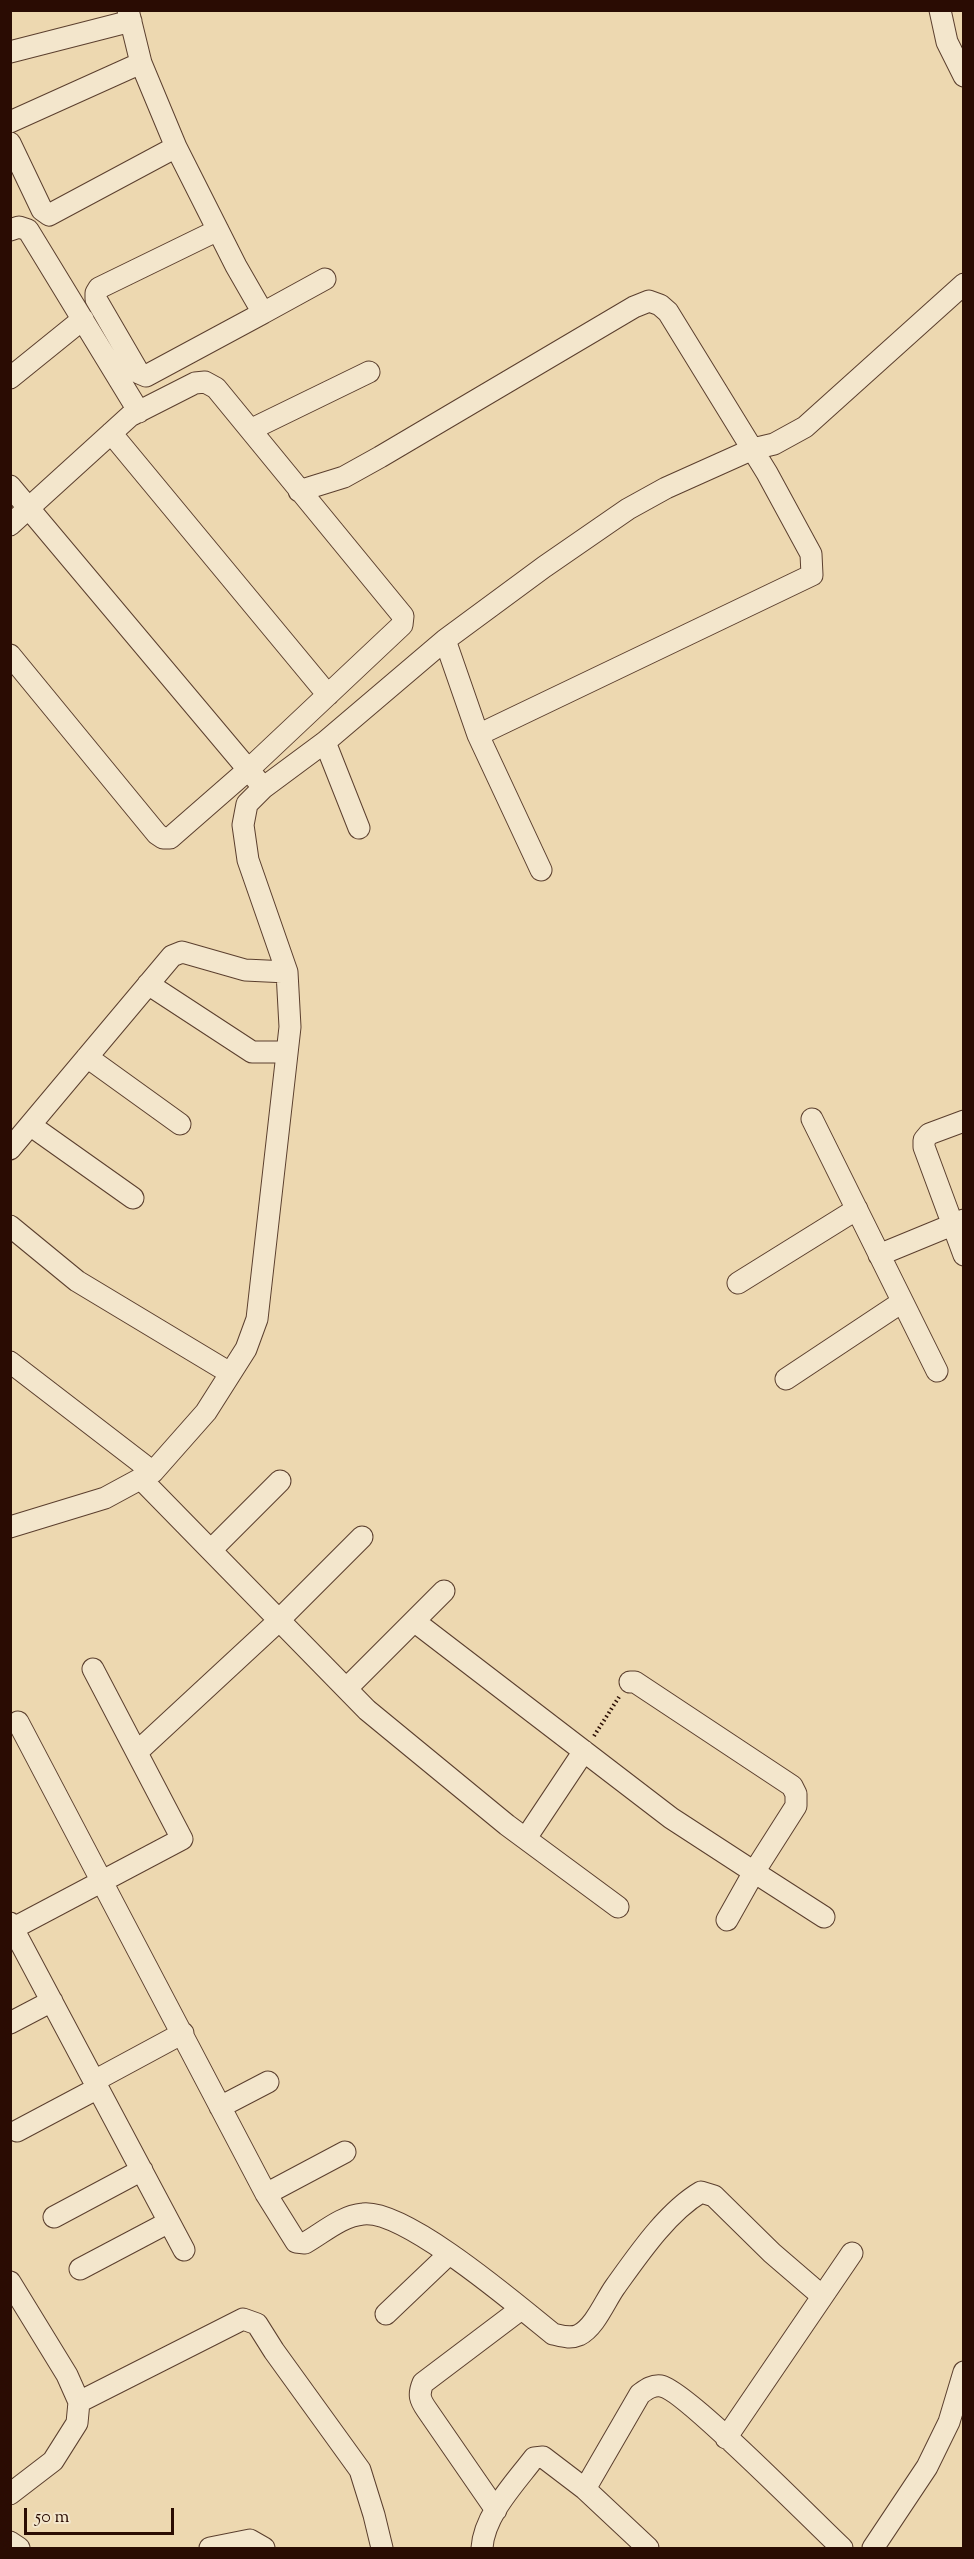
<!DOCTYPE html>
<style>
body{margin:0}
#map{position:relative;width:974px;height:2559px;overflow:hidden;background:#edd8b0;font-family:"Sorts Mill Goudy",serif}
canvas{display:block}
.frame{position:absolute;inset:0;border:12px solid #2a0c03;pointer-events:none}
.scale{position:absolute;left:24px;top:2508px;width:150px;height:27px;box-sizing:border-box;border:3px solid #2a0c03;border-top:0;padding-left:8px;font-size:18px;line-height:21px;white-space:nowrap;color:#2a0c03;-webkit-text-stroke:4px #f3e6cc;paint-order:stroke}
</style>
<div id="map">
<canvas width="974" height="2559"></canvas>
<div class="frame"></div>
<div class="scale">50 m</div>
</div>
<script>
const g = document.querySelector('canvas').getContext('2d');
g.lineJoin = 'round';
function stroke(path, color, width, dash) { g.strokeStyle = color; g.lineWidth = width; g.lineCap = dash ? 'butt' : 'round'; g.setLineDash(dash || []); g.stroke(path); }
const minor = new Path2D(`
 M128,10L141,63L176,147L236,266L263,313L146,376L139,373L96,299V293L99,288L218,230
 M940,10L947,42L964,76
 M10,52L131,21
 M10,122L141,63
 M10,143L42,210L49,215L176,147
 M10,230L19,227L28,230L139,412
 M263,313L325,279
 M10,378L83,319
 M252,429L369,372
 M111,433L328,695
 M10,486L257,780
 M299,491L344,477L380,457L634,307L649,301L660,305L668,312L767,473L811,554L812,575L478,735
 M10,525L130,416L195,383L205,382L216,388L403,616L402,625L249,769L170,838H163L157,834L10,655
 M445,640L478,735L541,870
 M325,742L359,828
 M148,984L252,1052H286
 M87,1057L180,1124
 M812,1119L937,1371
 M964,1121L929,1134L924,1140V1147L964,1255
 M30,1125L133,1198
 M10,1149L172,956L182,952L245,970L287,972
 M10,1226L77,1281L230,1373
 M879,1255L964,1220
 M738,1283L857,1209
 M10,1362L153,1472
 M786,1379L902,1302
 M141,1479L367,1710L507,1825L618,1907
 M10,1527L105,1498L153,1472L206,1412L246,1349L257,1319L290,1027L287,972L248,860L243,825L247,804L263,788L325,742L445,640L544,567L628,509L666,488L753,449L774,444L805,427L964,284
 M211,1550L280,1481
 M414,1621L671,1818L754,1872L796,1806V1794L792,1786L635,1682H630
 M347,1688L444,1591
 M18,1722L266,2194L296,2242L305,2243C323,2233 341,2216 363,2214C405,2209 517,2305 553,2334C562,2336 570,2339 579,2335C595,2327 605,2301 615,2287C638,2255 667,2212 701,2192L714,2196L772,2253L822,2296
 M137,1752L272,1627L362,1537
 M526,1838L584,1751
 M727,1920L754,1872L824,1917
 M10,1923L184,2250
 M10,1930L182,1839L93,1669
 M10,2023L52,2001
 M94,2081L183,2033
 M220,2107L268,2082
 M17,2131L98,2088
 M266,2194L345,2152
 M54,2217L142,2170
 M80,2269L169,2222
 M10,2282L67,2375L79,2402L77,2423L53,2461L10,2494
 M386,2314L449,2254
 M79,2402L243,2319L257,2324L274,2351L360,2470L374,2515L382,2548
 M726,2438L852,2253
 M585,2489L640,2394C647,2389 652,2385 661,2386C684,2389 816,2524 842,2548
 M496,2510L427,2410C420,2400 418,2395 423,2383L521,2309
 M10,2542L19,2548
 M210,2548L250,2540L264,2548
 M482,2548C484,2515 515,2483 534,2458L543,2457L585,2489L648,2548
 M873,2548L927,2467L949,2422L964,2372`);
stroke(minor, '#5b3f2e', 23);
stroke(new Path2D(`
 M594,1736L619,1697`), '#2a0c03', 4, [1.5, 3]);
stroke(minor, '#f3e6cc', 21);
</script>
